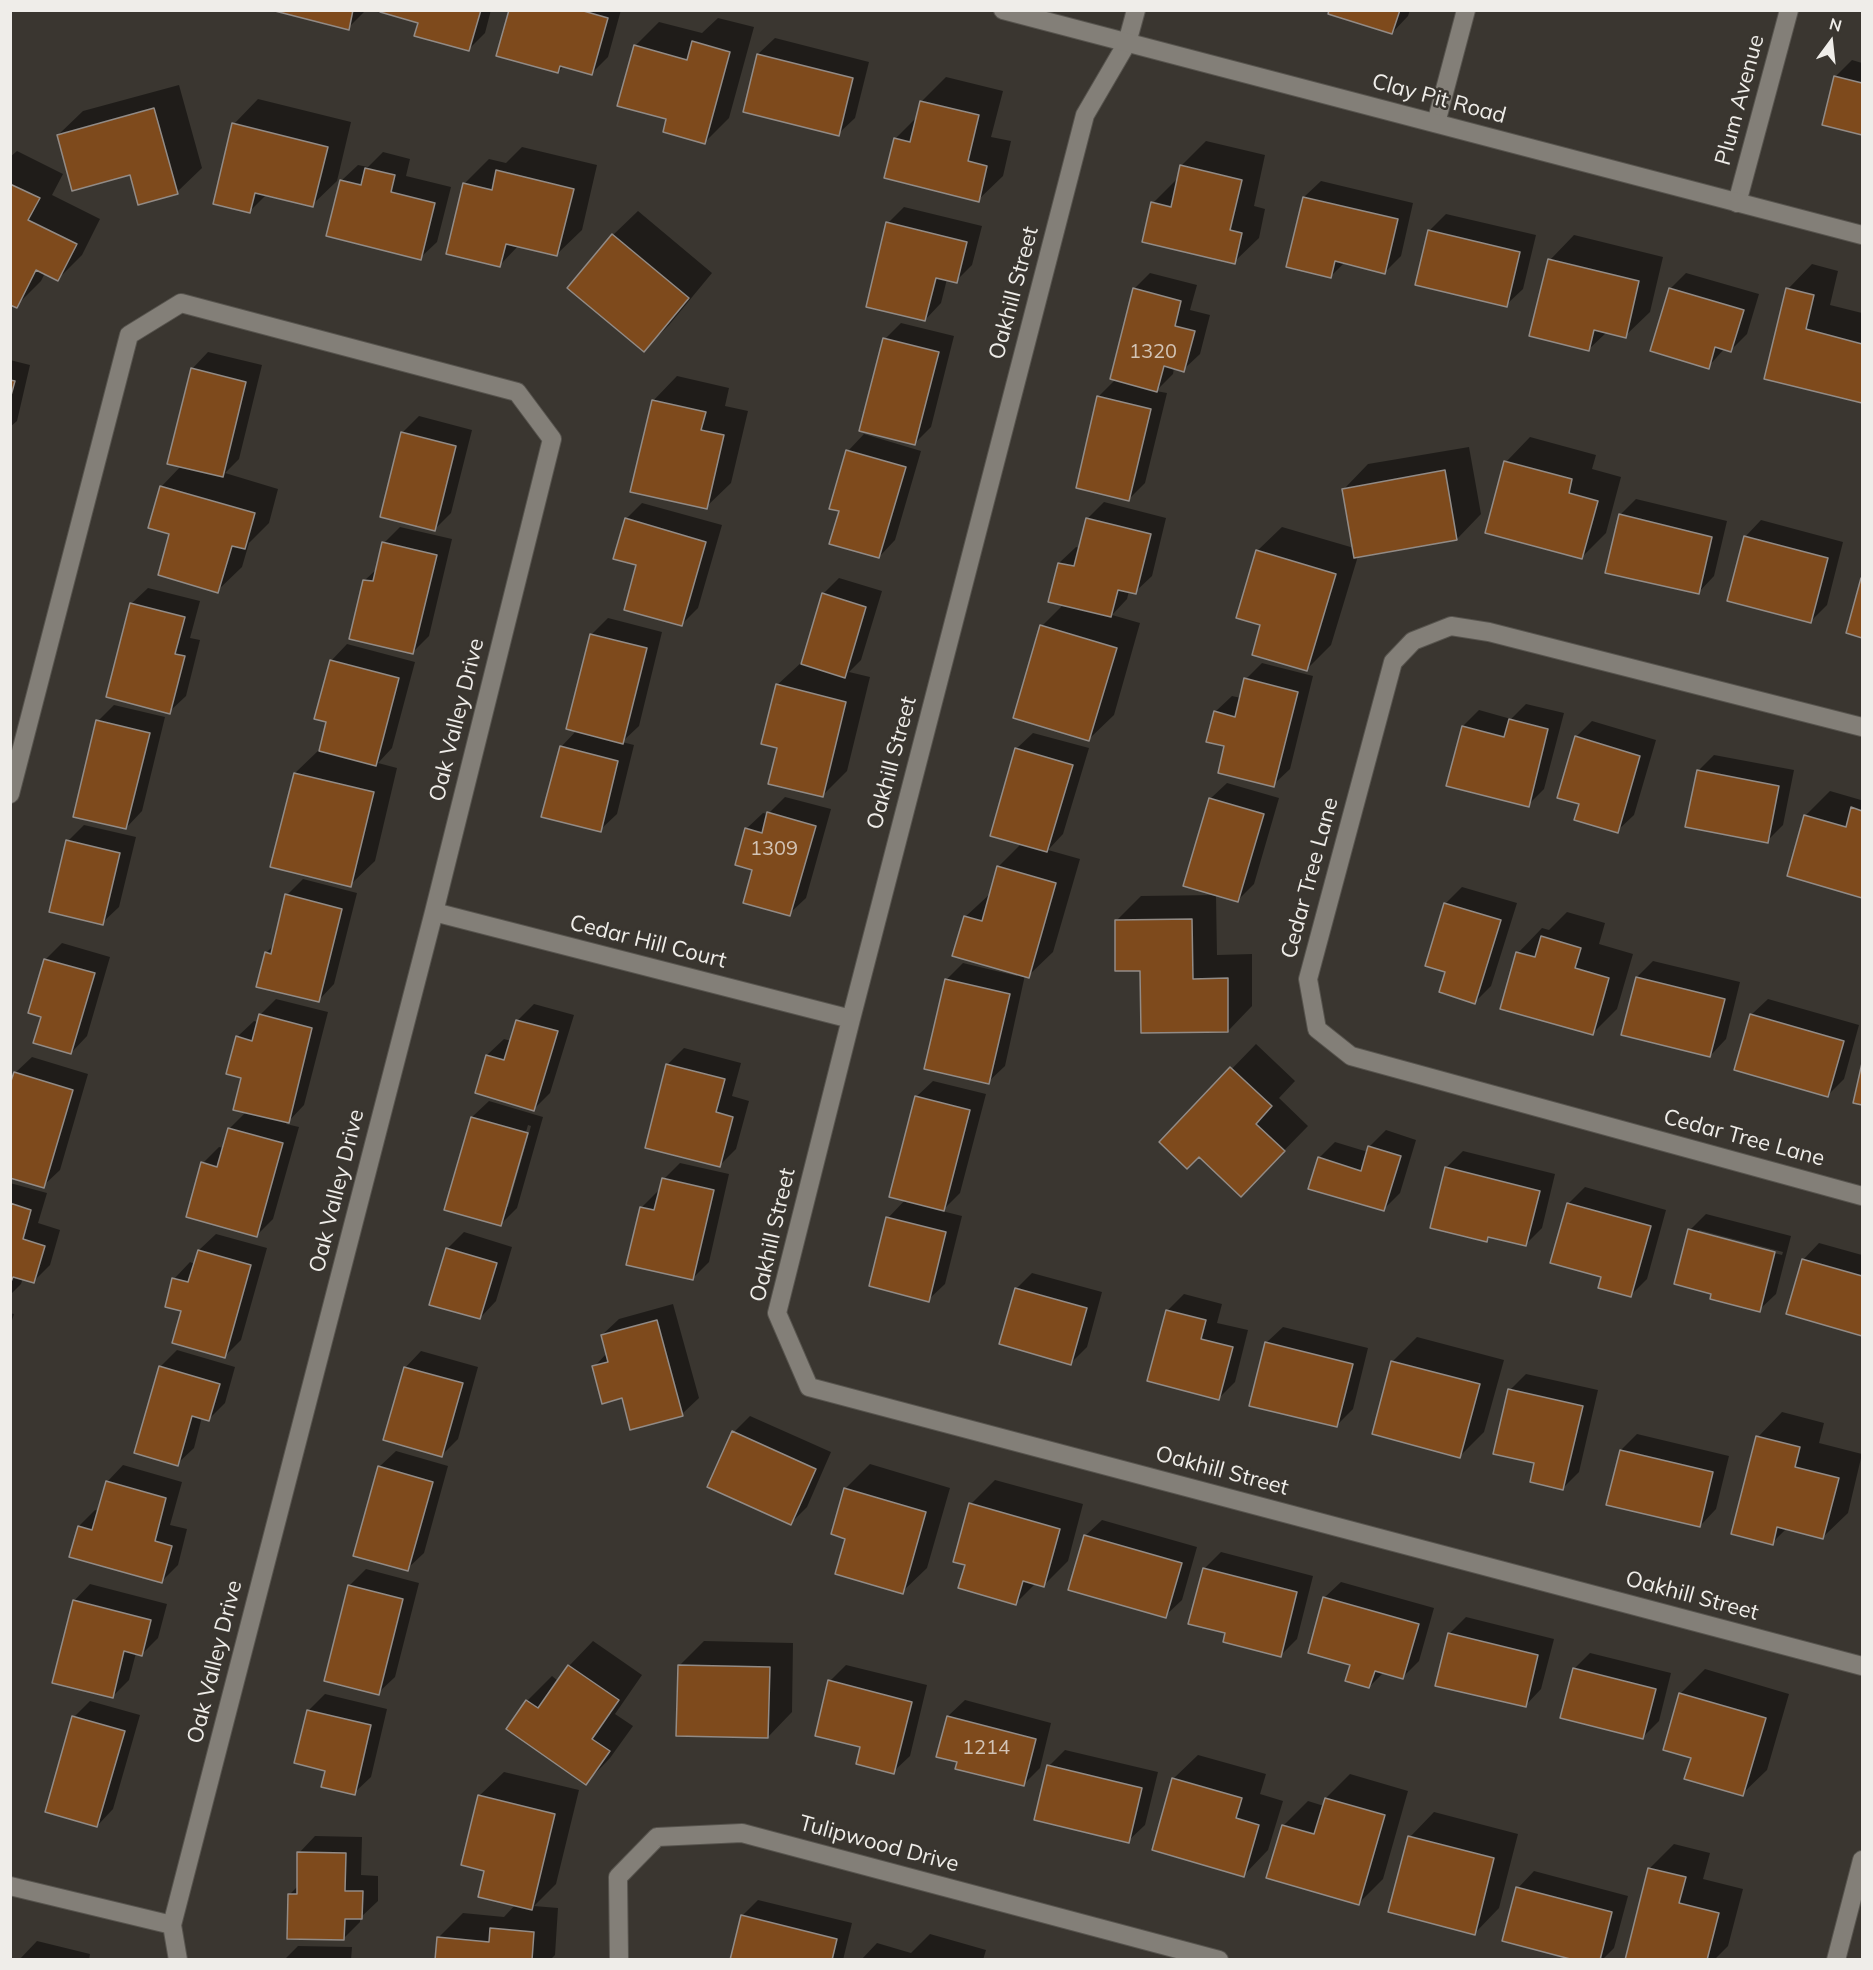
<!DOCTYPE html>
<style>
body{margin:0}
#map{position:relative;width:1873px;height:1970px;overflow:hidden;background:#3a3630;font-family:Mulish,sans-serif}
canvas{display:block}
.frame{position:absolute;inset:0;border:12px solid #efede9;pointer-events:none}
.north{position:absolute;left:1801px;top:12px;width:60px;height:60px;-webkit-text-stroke:4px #3a3630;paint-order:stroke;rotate:15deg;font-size:16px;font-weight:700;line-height:24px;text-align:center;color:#efede9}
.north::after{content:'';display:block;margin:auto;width:21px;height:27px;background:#efede9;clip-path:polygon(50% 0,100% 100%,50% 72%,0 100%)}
</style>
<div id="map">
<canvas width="1873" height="1970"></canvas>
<div class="frame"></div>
<div class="north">N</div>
</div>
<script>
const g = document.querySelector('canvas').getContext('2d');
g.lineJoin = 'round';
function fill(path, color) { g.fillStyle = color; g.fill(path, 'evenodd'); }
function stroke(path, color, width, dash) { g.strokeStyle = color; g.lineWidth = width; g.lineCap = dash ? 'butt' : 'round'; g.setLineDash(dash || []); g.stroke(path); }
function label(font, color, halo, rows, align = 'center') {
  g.font = font + ' Mulish,sans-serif'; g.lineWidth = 5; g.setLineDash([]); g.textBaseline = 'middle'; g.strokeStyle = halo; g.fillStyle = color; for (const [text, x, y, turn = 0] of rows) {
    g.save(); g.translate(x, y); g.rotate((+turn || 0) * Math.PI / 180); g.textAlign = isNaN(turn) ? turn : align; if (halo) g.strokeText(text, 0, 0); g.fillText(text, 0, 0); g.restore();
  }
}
fill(new Path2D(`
 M278,10H366L348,28Z
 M382,10H491L485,33L469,49L419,22Z
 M510,10H621L608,57L591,74L564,66L558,72Z
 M1330,10H1410L1408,16L1392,33Z
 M718,18L754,27L729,118L705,142L668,118L635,46L659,22L702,33Z
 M775,38L869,62L855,118L838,134L758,54Z
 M1852,60L1862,63V133L1824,124L1835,77Z
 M946,77L1003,91L991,137L1011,141L1003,176L978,200L895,139L918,116L922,101Z
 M179,85L202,168L177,192L131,173L58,135L83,111Z
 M258,99L351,122L337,181L312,205L267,194L250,211L234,124Z
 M1206,141L1265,155L1254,206L1265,209L1259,238L1234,262L1153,203L1177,179L1181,166Z
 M522,147L597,165L582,230L557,254L519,245L500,265L448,253L465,183L489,159L506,163Z
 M17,151L63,174L52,195L100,219L82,255L58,279L45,273L41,281L16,306L10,303V157Z
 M383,152L410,159L406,176L451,187L437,242L420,258L341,181L358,165L368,167Z
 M1321,181L1413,203L1401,256L1385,272L1345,262L1331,276L1304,197Z
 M904,207L982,226L972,265L956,281L947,279L941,303L925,320L888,223Z
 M638,211L712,273L669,325L644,350L613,235Z
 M1446,214L1536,235L1523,289L1506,305L1416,284L1430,230Z
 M1574,235L1663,257L1650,312L1625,336L1607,332L1589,349L1550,260Z
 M1812,264L1838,271L1830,305L1862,313V401L1766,378L1788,289Z
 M1150,273L1197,285L1190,310L1210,315L1200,354L1183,370L1174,368L1173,374L1156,391L1167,393L1145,483L1129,499L1098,397L1116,379L1134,289Z
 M1686,273L1759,294L1747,334L1731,350L1725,348L1708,367L1670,289Z
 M901,323L954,336L931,427L914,444L885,339Z
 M208,352L262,365L239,459L225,473L278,489L269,523L249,543L242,567L217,591L171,533L161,487L181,466L192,369Z
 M10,360L30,365L17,421L10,427Z
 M677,376L729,388L725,406L748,411L731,483L706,507L653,401Z
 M419,416L472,430L451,513L434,530L403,432Z
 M864,434L921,451L895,540L879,557L840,510L848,451Z
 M1530,437L1596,455L1592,469L1621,477L1606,533L1582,557L1506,462Z
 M1469,447L1481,514L1457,539L1358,556L1331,645L1307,669L1262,624L1257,551L1282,527L1354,548L1344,489L1368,464Z
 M1636,499L1727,521L1714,576L1698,593L1620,515Z
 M1104,502L1166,518L1152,576L1135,592L1129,591L1127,599L1112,615L1140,623L1114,715L1089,739L1042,626L1064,604L1059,563L1076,547L1080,548L1087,519Z
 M642,503L722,525L698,608L681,625L638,564L626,519Z
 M1761,520L1843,542L1827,605L1811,621L1745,537Z
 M400,527L452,539L429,636L413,652L365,580L378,568L384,543Z
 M839,578L882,591L861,660L849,672L870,677L847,771L822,796L779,747L777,685L803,661L823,594Z
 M1862,578V636L1848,632Z
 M148,588L200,601L190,638L200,640L186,696L169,712L131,604Z
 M608,618L662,632L639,726L622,742L634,745L617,814L600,830L561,747L577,730L591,635Z
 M347,644L415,662L392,748L378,763L397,768L375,861L350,885L295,773L320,749L328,721L331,661Z
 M1262,663L1313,676L1290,769L1273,785L1226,745L1215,712L1232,696L1241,698L1246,679Z
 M1526,704L1564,713L1544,789L1528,805L1463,726L1479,710L1511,719Z
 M114,705L165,717L142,811L126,828L98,721Z
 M1592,721L1656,740L1634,815L1617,831L1580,803L1576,737Z
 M1033,733L1089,748L1063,834L1048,850L1080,859L1053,952L1028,976L1025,975L1005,1066L988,1082L946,980L963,963L1017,976L1018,973L965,917L991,893L998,867L1022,843L1016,749Z
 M1714,755L1794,770L1783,825L1767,841L1698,771Z
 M1227,783L1279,798L1254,884L1238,900L1210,799Z
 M1830,791L1861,800L1862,798V896L1788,875L1805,816Z
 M785,797L831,809L806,898L789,914L754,869L746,829L763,813L768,814Z
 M84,825L136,837L119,907L102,923L68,841Z
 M303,879L357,893L334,984L318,1001L266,953L275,944L287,895Z
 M1462,887L1517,903L1491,986L1475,1002L1447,971L1427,965L1446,903Z
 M1216,895L1217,955L1252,954V1006L1228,1031L1142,970L1116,921L1141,896Z
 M1567,912L1605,923L1599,944L1633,954L1617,1009L1593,1033L1518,953L1542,928L1549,930Z
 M62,943L110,957L87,1036L71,1053L42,1016L45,960Z
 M1653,961L1740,982L1726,1039L1710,1056L1637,977Z
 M276,999L328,1012L304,1105L286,1124L299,1127L273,1219L257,1235L203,1163L219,1147L224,1148L229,1129L247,1111L237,1037L254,1021L258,1022L260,1015Z
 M1768,999L1859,1025L1844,1079L1828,1095L1751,1015Z
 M534,1004L574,1015L550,1093L534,1109L476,1092L487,1055L504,1039L511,1041L518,1020Z
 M1256,1044L1295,1081L1279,1098L1308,1126L1265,1170L1161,1142Z
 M684,1048L741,1063L732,1096L749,1101L736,1149L720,1165L668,1064Z
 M32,1057L88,1074L60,1170L43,1186L15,1073Z
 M933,1081L986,1094L960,1193L942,1211L962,1216L945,1284L928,1300L888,1218L906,1199L916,1097Z
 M489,1101L543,1117L517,1208L500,1225L446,1209L472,1117ZM528,1125L531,1126L508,1207H505Z
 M1386,1130L1416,1140L1400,1193L1383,1210L1319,1158L1335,1142L1368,1152L1369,1147Z
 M1463,1151L1555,1174L1542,1228L1525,1245L1491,1236L1486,1241L1431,1227L1447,1167Z
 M680,1163L729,1174L709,1262L692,1279L641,1208L658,1191L660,1192L664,1179Z
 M10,1183L47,1193L38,1223L60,1230L50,1265L34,1281L23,1278L21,1284L10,1295Z
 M1585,1187L1666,1210L1647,1279L1630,1296L1603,1276L1552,1262L1569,1203Z
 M1706,1214L1791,1236L1776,1294L1759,1310L1712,1293L1690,1230ZM1699,1230L1783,1252L1782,1255L1699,1233Z
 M464,1232L512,1247L496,1301L480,1318L431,1303L448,1248Z
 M216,1234L267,1248L241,1340L225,1356L183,1310L174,1279L190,1262L195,1264L199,1250Z
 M1819,1243L1862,1255V1334L1788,1313L1803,1260Z
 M1032,1273L1102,1292L1087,1347L1071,1363L1016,1289Z
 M1184,1294L1222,1304L1217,1323L1248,1330L1235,1382L1219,1398L1167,1311Z
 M673,1304L699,1398L682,1414L623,1397L594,1367L607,1353L602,1335L619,1319Z
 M10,1313L14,1314L10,1327Z
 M1283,1327L1368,1348L1353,1409L1336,1426L1266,1343Z
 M1417,1337L1504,1360L1484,1432L1460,1456L1392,1362Z
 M177,1350L235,1367L225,1403L209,1419L202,1417L194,1448L177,1464L160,1367Z
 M421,1351L478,1367L458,1439L442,1455L405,1368Z
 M1526,1374L1598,1390L1579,1472L1563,1488L1536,1462L1510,1390Z
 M1782,1412L1824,1423L1819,1443L1862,1454L1848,1513L1823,1537L1787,1528L1772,1543L1758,1437Z
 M750,1416L831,1452L807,1507L790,1524L734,1432Z
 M1637,1434L1729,1456L1716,1509L1700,1526L1621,1450Z
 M396,1451L448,1466L424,1553L407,1569L379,1467Z
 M870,1464L950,1488L927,1568L902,1592L847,1538L845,1489Z
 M123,1465L182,1482L170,1525L187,1529L178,1565L161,1582L79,1526L95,1510L99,1511L107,1482Z
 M995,1480L1083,1504L1068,1561L1043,1586L1036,1583L1016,1603L967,1564L971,1504Z
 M1102,1520L1197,1547L1182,1600L1165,1616L1085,1536Z
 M1221,1552L1313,1576L1297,1639L1281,1655L1227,1632L1204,1569Z
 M366,1569L419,1583L395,1677L378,1693L349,1586Z
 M1341,1582L1434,1608L1419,1661L1403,1677L1384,1672L1369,1687L1351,1664L1324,1598Z
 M90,1584L167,1604L158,1638L142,1654L136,1653L129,1680L113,1696L74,1601Z
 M1466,1617L1554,1639L1541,1689L1525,1706L1449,1634Z
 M593,1641L642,1675L615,1714L633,1726L610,1758L586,1783L527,1701L552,1676L558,1681L569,1666Z
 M704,1641L793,1643L792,1712L768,1737L679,1666Z
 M1590,1653L1671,1673L1659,1721L1642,1738L1574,1669Z
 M846,1665L927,1685L910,1756L893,1772L862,1746L830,1681Z
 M1705,1669L1789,1694L1767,1770L1742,1794L1692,1757L1680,1694Z
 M325,1694L387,1709L371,1777L354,1793L327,1770L308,1711Z
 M965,1700L1051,1723L1040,1768L1024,1784L938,1756L948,1716Z
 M90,1701L140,1715L113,1809L97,1826L74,1717Z
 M1065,1750L1158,1772L1145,1825L1128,1841L1049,1766Z
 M1198,1755L1266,1774L1260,1794L1283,1801L1268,1850L1244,1875L1173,1779Z
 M504,1772L579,1790L556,1884L534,1906L558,1908L555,1955L550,1960H437L439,1937L463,1913L504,1917L516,1904L486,1870L479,1796Z
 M1350,1774L1408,1791L1383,1879L1359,1903L1283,1826L1308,1801L1324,1806L1326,1798Z
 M1434,1812L1518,1834L1499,1908L1475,1933L1410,1837Z
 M315,1836L362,1837L361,1875L378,1876V1901L360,1918V1922L344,1938L289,1895L298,1886L299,1853Z
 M1674,1844L1710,1853L1703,1879L1743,1889L1728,1946L1714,1960H1626L1650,1868Z
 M1534,1871L1628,1896L1614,1948L1602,1960H1580L1518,1888Z
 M758,1900L852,1923L843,1960H731L742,1916Z
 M930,1934L986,1950L983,1960H861L877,1943L911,1953Z
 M37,1941L90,1954L89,1960H19Z
 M298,1946L352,1947L351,1960H284Z`), '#0007');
const building = new Path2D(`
 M271,10H353L349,30Z
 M381,10H481L469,51L414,36L418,23L380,12Z
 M509,10H580L608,18L592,75L560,66L558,73L496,56Z
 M1329,10H1400L1392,34L1328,14Z
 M692,41L730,52L705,144L663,132L666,119L617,106L634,45L687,60Z
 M757,54L853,78L839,136L743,112Z
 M1834,76L1862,83V135L1822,125Z
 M920,101L979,115L968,161L987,166L979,202L884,178L894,138L910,142Z
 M154,108L178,194L138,205L130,175L72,191L57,135Z
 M232,123L328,147L313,207L255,193L250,213L213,204Z
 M1180,165L1242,180L1230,230L1242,233L1235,264L1142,242L1151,202L1171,207Z
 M365,168L395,175L391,192L435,203L421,260L326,236L340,180L361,185Z
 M496,170L574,189L557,256L506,244L500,267L446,254L463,183L492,190Z
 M10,184L40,198L28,220L77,244L58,281L36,270L17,308L10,305Z
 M1303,197L1398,219L1385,274L1335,261L1331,278L1286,267Z
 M886,222L967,242L957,283L936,278L925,321L866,307Z
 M1428,230L1520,252L1507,307L1415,285Z
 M612,234L689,298L644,352L567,288Z
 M1548,259L1639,281L1626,338L1594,330L1589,351L1529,336Z
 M1133,288L1181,301L1175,326L1195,331L1184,372L1164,366L1157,392L1110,379Z
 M1669,288L1744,310L1731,352L1715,347L1709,369L1650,351Z
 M1786,288L1814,295L1806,329L1862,344V403L1764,379Z
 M883,338L939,352L915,445L859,431Z
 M191,368L246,382L223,477L167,464Z
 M10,380L15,381L10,399Z
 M1097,396L1151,409L1129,501L1076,488Z
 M652,400L706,412L701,430L724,435L707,509L630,492Z
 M401,432L456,446L435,531L380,517Z
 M846,450L906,467L879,558L829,544L839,511L829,509Z
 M1504,461L1572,479L1569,493L1598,501L1582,559L1485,533Z
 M1445,470L1457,540L1354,558L1342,489Z
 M160,486L255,513L245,549L232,546L218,593L158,575L169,534L148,528Z
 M1619,514L1712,537L1699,594L1605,573Z
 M625,518L706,542L682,626L624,610L636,565L613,559Z
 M1086,518L1151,534L1136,594L1118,590L1111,617L1048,602L1058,563L1074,566Z
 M1744,536L1828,558L1811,623L1727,601Z
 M382,542L437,555L413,654L349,639L363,580L373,581Z
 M1256,550L1336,574L1307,671L1252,655L1260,625L1236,618Z
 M1861,578H1862V638L1846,633Z
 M822,593L866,607L845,678L801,664Z
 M130,603L185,617L175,654L185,656L170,714L106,697Z
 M1040,625L1117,648L1089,741L1013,718Z
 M590,634L647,648L623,744L566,729Z
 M330,660L399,678L376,766L319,751L326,722L314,719Z
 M1244,678L1298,692L1274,787L1218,773L1224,746L1206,742L1214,711L1235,717Z
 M776,684L846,702L823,797L768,784L777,748L761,744Z
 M1509,719L1548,729L1529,807L1446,786L1462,726L1504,737Z
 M96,720L150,733L126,829L73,817Z
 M1575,736L1640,756L1618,833L1574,820L1579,804L1557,798Z
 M560,746L618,761L601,832L541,817Z
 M1015,748L1073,765L1047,852L990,836Z
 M1697,770L1779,786L1768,843L1685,827Z
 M294,773L374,792L351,887L270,867Z
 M1209,798L1264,814L1238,902L1183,886Z
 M1851,807L1862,811V898L1787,876L1804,815L1846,827Z
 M767,812L816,826L790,916L743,903L752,870L735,865L745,828L762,833Z
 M66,840L120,853L103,925L49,912Z
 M997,866L1056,883L1029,978L952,956L964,916L982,921Z
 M285,894L342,909L319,1002L256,987L265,952L271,954Z
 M1444,903L1501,920L1475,1004L1439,992L1445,972L1425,966Z
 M1192,919L1193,979L1228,978V1032L1141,1033L1140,971H1115V920Z
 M1541,936L1581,948L1575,968L1609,978L1593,1035L1500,1009L1516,952L1535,957Z
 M44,959L95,973L71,1054L33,1043L41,1017L28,1013Z
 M1636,977L1725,999L1710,1057L1621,1035Z
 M945,979L1010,994L989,1084L924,1069Z
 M259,1014L312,1028L289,1123L233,1110L241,1078L226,1074L236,1036L252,1041Z
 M1750,1014L1844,1041L1828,1097L1734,1070Z
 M516,1020L558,1031L534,1111L475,1093L486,1055L504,1060Z
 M1862,1063V1105L1853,1103Z
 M666,1064L725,1079L716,1112L733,1117L720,1167L645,1148Z
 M1230,1067L1272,1106L1256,1124L1285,1151L1241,1197L1199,1157L1187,1169L1159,1142Z
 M14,1072L73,1090L44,1188L10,1178V1084Z
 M915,1096L970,1110L944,1211L889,1197Z
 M471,1117L528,1133L501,1226L444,1210Z
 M228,1128L283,1143L257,1237L186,1217L201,1162L217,1167Z
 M1368,1146L1401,1156L1384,1211L1308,1189L1318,1157L1361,1171Z
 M1445,1167L1540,1191L1526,1246L1488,1237L1487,1242L1430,1228Z
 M662,1178L714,1190L693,1280L626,1265L640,1207L654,1210Z
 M10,1203L31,1210L23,1239L45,1246L34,1283L13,1277L10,1284Z
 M1567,1203L1651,1226L1631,1297L1598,1288L1601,1277L1550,1263Z
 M886,1217L946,1232L929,1302L869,1286Z
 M1688,1229L1775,1252L1760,1312L1710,1299L1711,1294L1674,1284Z
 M446,1248L497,1263L480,1319L429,1305Z
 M198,1250L251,1265L225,1358L172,1343L181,1311L165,1307L172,1278L188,1282Z
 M1802,1259L1862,1276V1336L1786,1314Z
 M1015,1288L1087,1308L1071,1365L999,1344Z
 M1166,1310L1206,1320L1201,1339L1233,1347L1219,1400L1147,1381Z
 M657,1320L683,1416L630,1430L622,1398L602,1404L592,1366L608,1362L601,1335Z
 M1265,1342L1353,1364L1337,1427L1249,1406Z
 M1391,1361L1480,1384L1460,1458L1372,1434Z
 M159,1366L220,1384L209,1421L192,1416L178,1466L134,1453Z
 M404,1367L463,1383L442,1457L383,1440Z
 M1508,1389L1583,1406L1563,1490L1530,1482L1534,1463L1493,1454Z
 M732,1431L816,1469L791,1525L707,1487Z
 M1756,1436L1800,1447L1795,1467L1839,1478L1823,1539L1777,1527L1773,1545L1731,1534Z
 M1620,1450L1713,1472L1700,1527L1606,1505Z
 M378,1466L433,1482L408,1571L353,1556Z
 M106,1481L166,1498L155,1541L172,1546L162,1583L69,1557L78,1526L92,1530Z
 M844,1488L926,1512L903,1594L835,1574L845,1539L831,1534Z
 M969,1503L1060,1529L1044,1587L1023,1581L1016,1605L958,1588L965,1565L953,1562Z
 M1084,1535L1182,1563L1166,1618L1068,1590Z
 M1203,1568L1297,1592L1281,1657L1223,1642L1225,1633L1188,1624Z
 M348,1585L403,1599L379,1695L324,1681Z
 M1323,1597L1419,1624L1403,1679L1375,1671L1369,1688L1345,1681L1350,1665L1308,1653Z
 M73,1600L151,1620L142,1656L124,1651L113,1698L52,1683Z
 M1448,1633L1538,1655L1526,1707L1435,1686Z
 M568,1665L619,1700L592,1739L610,1751L586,1785L506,1729L526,1700L538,1708Z
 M678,1665L770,1667L768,1738L676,1736Z
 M1573,1668L1656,1689L1643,1739L1560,1718Z
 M828,1680L912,1702L894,1774L856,1764L860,1747L815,1736Z
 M1679,1693L1766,1718L1743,1796L1684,1779L1691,1758L1663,1750Z
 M307,1710L371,1725L355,1795L321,1787L325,1771L294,1763Z
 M72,1716L125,1731L97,1827L45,1812Z
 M947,1716L1036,1739L1024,1786L955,1769L957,1762L936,1757Z
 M1047,1765L1142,1788L1129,1843L1034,1820Z
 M1172,1778L1242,1798L1236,1818L1259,1825L1244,1877L1152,1850Z
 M478,1795L555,1814L532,1910L478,1897L484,1871L461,1865Z
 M1325,1798L1385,1815L1359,1905L1266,1878L1282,1825L1314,1834Z
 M1408,1836L1494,1858L1475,1935L1388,1912Z
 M297,1852L346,1853L345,1891H363L362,1919H345L344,1940L287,1939L288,1894H297Z
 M1648,1868L1686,1877L1679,1903L1719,1913L1707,1960H1625Z
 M1516,1887L1612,1912L1600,1960H1574L1502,1941Z
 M741,1915L837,1939L832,1960H730Z
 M490,1928L534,1932L532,1960H435L437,1937L489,1942Z`);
fill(building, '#7e4a1c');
stroke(building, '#928b86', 1.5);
const minor = new Path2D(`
 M1136,10L1127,43L1085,115L851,1019L777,1313L809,1387L1862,1666
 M1436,123L1466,10
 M1737,203L1789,10
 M1862,727L1489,632L1451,626L1413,641L1393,662L1308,979L1317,1029L1351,1056L1862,1196
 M10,794L129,335L181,303L517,392L552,439L434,912L172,1925L178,1960
 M434,912L851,1019
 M10,1886L172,1925
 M619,1960L618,1877L657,1837L742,1833L1219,1960`);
const tertiary = new Path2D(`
 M1003,10L1862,235
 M1836,1960L1862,1860`);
stroke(minor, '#57544e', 20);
stroke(tertiary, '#57544e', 20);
stroke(minor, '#837f78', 18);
stroke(tertiary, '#837f78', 18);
label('20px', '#d3c4b6', null, [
 ["1320",1153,352],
 ["1309",774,849],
 ["1214",986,1748]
]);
label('22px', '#efede9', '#3a3630', [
 ["Clay Pit Road",1439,99,15],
 ["Plum Avenue",1740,100,-75],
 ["Oakhill Street",1014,293,-75],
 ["Oak Valley Drive",457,720,-76],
 ["Oakhill Street",892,763,-75],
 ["Cedar Tree Lane",1310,878,-75],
 ["Cedar Hill Court",648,942,14],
 ["Cedar Tree Lane",1744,1138,15],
 ["Oak Valley Drive",337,1191,-76],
 ["Oakhill Street",773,1235,-77],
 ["Oakhill Street",1222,1471,15],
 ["Oakhill Street",1692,1596,15],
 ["Oak Valley Drive",215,1662,-76],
 ["Tulipwood Drive",879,1844,15]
]);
</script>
